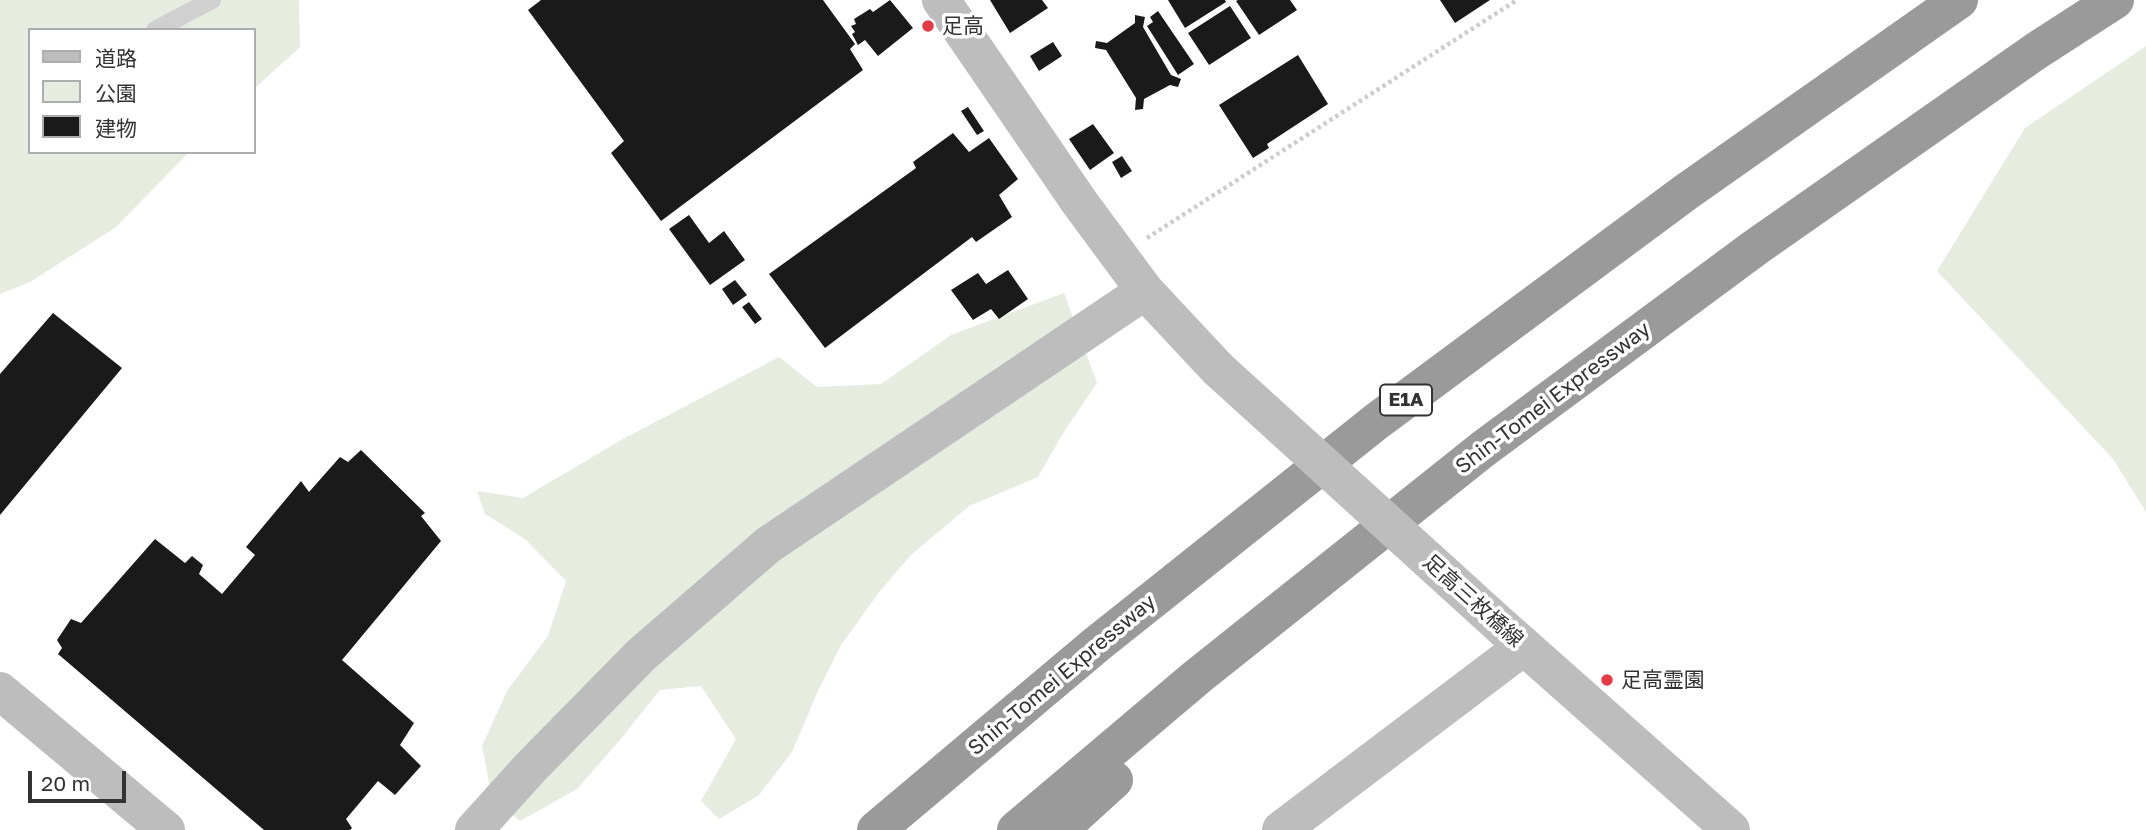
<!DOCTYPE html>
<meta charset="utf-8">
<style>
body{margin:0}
#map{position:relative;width:2146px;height:830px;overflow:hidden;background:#fff;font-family:"Golos Text","Noto Sans JP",sans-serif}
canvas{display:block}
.legend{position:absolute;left:28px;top:28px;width:228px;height:126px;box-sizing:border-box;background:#fff;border:2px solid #adadad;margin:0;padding:9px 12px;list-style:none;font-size:21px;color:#333}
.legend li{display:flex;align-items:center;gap:14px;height:35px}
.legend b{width:35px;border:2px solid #adadad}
.scale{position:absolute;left:28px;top:771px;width:98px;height:32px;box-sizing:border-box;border:4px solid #333;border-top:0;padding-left:9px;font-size:21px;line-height:24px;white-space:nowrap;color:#333;-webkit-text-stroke:5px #fff;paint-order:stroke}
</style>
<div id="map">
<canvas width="2146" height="830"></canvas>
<ul class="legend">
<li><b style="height:9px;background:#bdbdbd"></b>道路</li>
<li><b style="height:19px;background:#e6ecdf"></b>公園</li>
<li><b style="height:19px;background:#1a1a1a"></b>建物</li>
</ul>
<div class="scale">20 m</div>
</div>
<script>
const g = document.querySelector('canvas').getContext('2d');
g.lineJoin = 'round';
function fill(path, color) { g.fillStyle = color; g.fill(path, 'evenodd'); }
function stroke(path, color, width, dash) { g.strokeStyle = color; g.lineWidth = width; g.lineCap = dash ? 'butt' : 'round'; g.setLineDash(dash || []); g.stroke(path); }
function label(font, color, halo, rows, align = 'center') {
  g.font = font + ' "Golos Text","Noto Sans JP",sans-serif'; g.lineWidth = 7; g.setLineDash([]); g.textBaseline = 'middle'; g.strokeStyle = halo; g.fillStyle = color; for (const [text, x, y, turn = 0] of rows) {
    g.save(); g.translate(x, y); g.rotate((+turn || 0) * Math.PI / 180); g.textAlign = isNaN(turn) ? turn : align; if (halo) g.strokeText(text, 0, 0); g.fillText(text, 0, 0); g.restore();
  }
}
fill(new Path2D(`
 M0,0H299L300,47L254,89V30H30V152H189L116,227L30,282L0,294Z
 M2146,46V512L2113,459L1937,271L2025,128Z
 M1064,293L1097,383L1065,430L1038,477L969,506L911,555L880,591L841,645L818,691L792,752L759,795L719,819L701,801L736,739L701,686L660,690L619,741L577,789L520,821L492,798L482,746L507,691L548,636L566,581L525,539L485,514L477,491L523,498L623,439L779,357L817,387L881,384L951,335Z`), '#e6ecdf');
fill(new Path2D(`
 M541,0H823L855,44L850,49L863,70L661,221L611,153L624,141L528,10Z
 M890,0L913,28L878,56L865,40L858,45L852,34L855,32L851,26L856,24L854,19L870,9L873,12Z
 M990,0H1042L1048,8L1010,33Z
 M1168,0H1225L1226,2L1185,28Z
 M1238,0H1290L1297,10L1259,35L1236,1Z
 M1440,0H1490L1455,23Z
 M1230,6L1251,38L1209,65L1188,33Z
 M1158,11L1194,64L1178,75L1147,26L1153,22L1150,17Z
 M1135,15L1145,17L1143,27L1171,75L1181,79L1178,87L1170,85L1144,99L1143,109L1135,110L1136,98L1106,50L1095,48L1096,41L1107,43L1135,23Z
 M1053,42L1062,56L1039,71L1030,56Z
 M1298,55L1328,104L1267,144L1269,148L1253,158L1219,105Z
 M968,107L984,131L977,135L961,111Z
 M1093,124L1114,153L1090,170L1069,139Z
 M953,133L969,152L989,138L1018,179L999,195L1012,217L976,242L972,237L825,348L769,274L916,168L913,162Z
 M1122,156L1132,171L1121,178L1112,162Z
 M689,215L709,243L724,231L745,260L710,285L669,229Z
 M1008,270L1028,299L999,319L991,309L973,320L951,290L978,273L986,284Z
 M735,280L747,295L733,305L722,289Z
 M749,302L762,319L755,324L742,307Z
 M53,313L122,368L0,515V374Z
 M361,450L425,513L421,516L441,541L342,660L414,723L400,745L421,766L395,795L378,781L346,819L352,828L350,830H264L58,654L62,648L57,640L71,619L81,623L155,539L185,563L192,556L203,565L199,574L222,594L255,555L246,547L301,481L309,492L340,457L348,462Z`), '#1a1a1a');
stroke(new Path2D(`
 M1147,238L1517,0`), '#cdcdcd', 4.5, [3.5, 3.5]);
stroke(new Path2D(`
 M155,30L212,0`), '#d0d0d0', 18);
stroke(new Path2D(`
 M941,0L1080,203L1145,291L1218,369
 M1501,626L1731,830
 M0,691L166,830
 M474,830L531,767L641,655L768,545L1145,291
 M1281,830L1523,647`), '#bdbdbd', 38);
stroke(new Path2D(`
 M876,830L1097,644L1377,421L1686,192L1959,0
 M1016,830L1197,677L1483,449L1756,247L2036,51L2115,0
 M1059,830L1114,780`), '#9a9a9a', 38);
stroke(new Path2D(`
 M1218,369L1501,626`), '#bdbdbd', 38);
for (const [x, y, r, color] of [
 [928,26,7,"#e63946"],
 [1607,680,7,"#e63946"]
]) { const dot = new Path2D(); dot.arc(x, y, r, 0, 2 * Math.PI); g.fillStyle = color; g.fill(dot); stroke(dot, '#fff', 2.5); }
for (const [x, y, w] of [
 [1406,400,52]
]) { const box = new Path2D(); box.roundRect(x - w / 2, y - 15.5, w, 31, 5); g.fillStyle = '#fff'; g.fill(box); stroke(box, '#333', 2); }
label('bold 19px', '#333', null, [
 ["E1A",1406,400]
]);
label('21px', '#333', '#fff', [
 ["足高",942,26],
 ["足高霊園",1621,680]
], 'left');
label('21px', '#333', '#fff', [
 ["Shin-Tomei Expressway",1553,398,-37],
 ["足高三枚橋線",1473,601,42],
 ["Shin-Tomei Expressway",1062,675,-40]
]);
</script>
